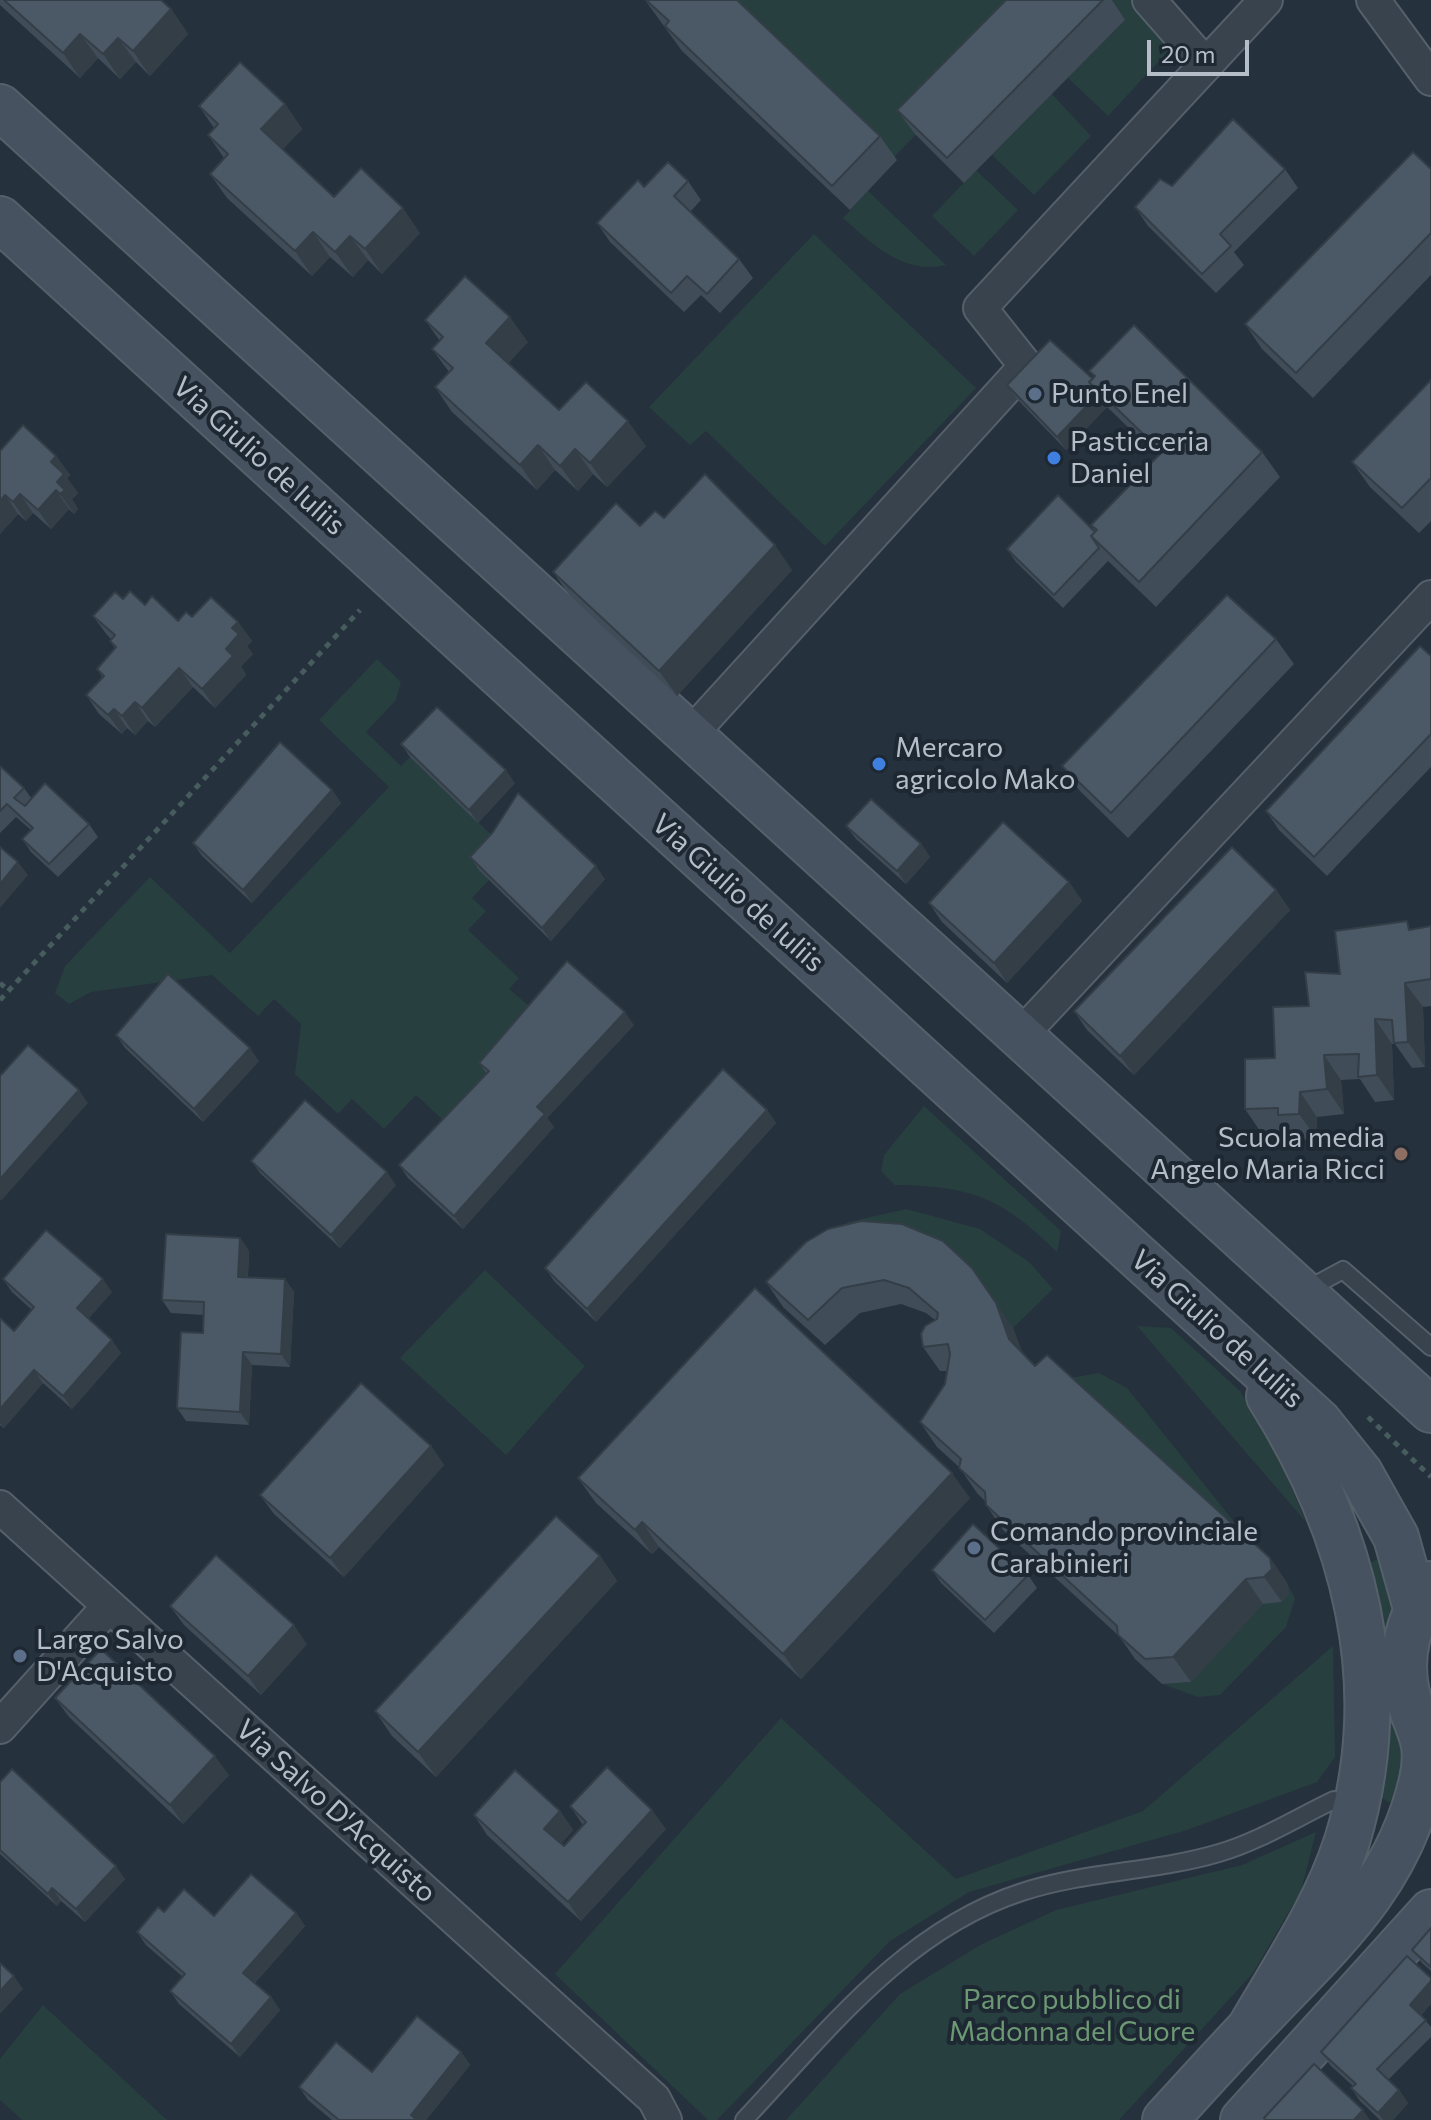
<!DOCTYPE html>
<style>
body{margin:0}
#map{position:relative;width:1431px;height:2120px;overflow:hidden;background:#25313d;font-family:Commissioner,sans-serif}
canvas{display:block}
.scale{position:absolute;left:1147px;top:40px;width:102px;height:36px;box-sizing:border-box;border:4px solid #b4bdc8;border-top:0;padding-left:10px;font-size:24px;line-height:28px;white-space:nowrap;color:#b4bdc8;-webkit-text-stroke:6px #1d2832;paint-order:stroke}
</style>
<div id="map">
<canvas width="1431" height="2120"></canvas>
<div class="scale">20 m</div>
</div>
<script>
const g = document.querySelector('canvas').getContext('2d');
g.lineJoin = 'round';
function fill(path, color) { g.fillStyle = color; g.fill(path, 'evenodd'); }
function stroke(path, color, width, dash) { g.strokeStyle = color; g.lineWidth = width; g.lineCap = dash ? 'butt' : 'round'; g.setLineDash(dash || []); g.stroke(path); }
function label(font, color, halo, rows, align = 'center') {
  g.font = font + ' Commissioner,sans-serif'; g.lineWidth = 8; g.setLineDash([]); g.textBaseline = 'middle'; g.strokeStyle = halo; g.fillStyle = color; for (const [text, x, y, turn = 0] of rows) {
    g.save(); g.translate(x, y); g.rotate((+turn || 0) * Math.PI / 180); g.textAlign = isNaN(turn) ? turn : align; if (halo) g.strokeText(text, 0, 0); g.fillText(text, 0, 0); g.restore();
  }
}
fill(new Path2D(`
 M728,0H1048L894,157Z
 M1105,0H1131L1171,48L1108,116L1068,78L1125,20Z
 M1052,94L1091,136L1034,195L992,155Z
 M976,170L1018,210L974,256L932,216Z
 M868,191L946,265C904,275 873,245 843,218Z
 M814,234L976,388L825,546L706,431L690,445L649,407Z
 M377,659L401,682L396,700L366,732L401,766L410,757L502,845L489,880L472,898L486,911L468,930L519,978L509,989L528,1005L513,1022L526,1035L455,1131L416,1095L384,1129L352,1099L338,1114L295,1074L301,1024L274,999L258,1016L212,975L91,992L69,1004L55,993L65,966L150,877L230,953L389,787L319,720Z
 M924,1106L1061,1231L1057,1252C1002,1198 972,1186 895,1185L881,1171L884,1155Z
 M906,1209L980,1229L1029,1262L1053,1289L1013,1328L823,1267L810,1239L849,1222Z
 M485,1270L585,1366L506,1455L400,1358Z
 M1137,1326L1171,1328L1240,1391L1274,1447L1306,1522Z
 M1099,1373L1127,1388L1272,1569L1064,1379Z
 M1388,1555L1395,1588L1385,1662L1411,1761L1403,1809L1373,1794L1366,1564Z
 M1287,1583L1295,1598L1286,1627L1220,1695L1198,1697L1162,1684L1191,1682L1263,1604L1282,1602L1289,1594Z
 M1333,1646L1335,1757L1317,1782L1187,1830L969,1892L890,1941L717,2120H708L555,1974L781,1718L956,1879L1143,1811Z
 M1316,1832L1301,1891L1253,1973L1119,2120H786L900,1994L982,1944L1056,1910L1242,1865Z
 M43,2005L167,2120H22L0,2100V2059Z`), '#283f3f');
const lane = new Path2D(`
 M1306,1290L1343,1270L1431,1347
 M744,2120C826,2033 904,1930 1022,1892C1086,1871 1155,1872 1219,1853C1260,1841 1296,1818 1334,1800`);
const street = new Path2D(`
 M1149,0L1206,65
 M1373,0L1431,79
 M690,735L1026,366L980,308L1266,0
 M1020,1036L1431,597
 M0,1507L654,2099L665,2120
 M0,1727L109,1606`);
const secondary = new Path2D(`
 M0,107L1431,1410
 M0,219L1319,1422L1360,1473L1396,1537L1416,1608
 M1249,2029C1284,1969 1326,1907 1347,1841C1395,1684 1354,1531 1269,1396
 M1165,2120C1199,2083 1233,2045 1268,2009C1336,1938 1399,1881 1422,1780C1431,1737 1416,1730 1407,1693C1398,1653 1410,1617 1431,1584
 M1243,2120L1431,1912`);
stroke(lane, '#56606b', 20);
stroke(street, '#56606b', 36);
stroke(secondary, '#56606b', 48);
stroke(new Path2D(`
 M0,983L9,991
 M0,1000L360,610
 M1368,1417L1431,1477`), '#475c5d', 5, [6, 6]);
stroke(lane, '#38434d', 16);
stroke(street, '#38434d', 32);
stroke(secondary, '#475260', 44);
fill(new Path2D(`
 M0,0H161L171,9L188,34L150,76L136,62L120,79L98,58L80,78L0,5Z
 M645,0H737L880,136L897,160L850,210L682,51Z
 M1006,0H1112L1125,20L964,183L915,134L897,110Z
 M285,104L302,129L283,149L334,197L420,233L382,274L368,260L353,277L330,257L312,276L227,198L210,174L224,158L208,135L214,128L199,106Z
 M1285,169L1298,188L1234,252L1244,265L1216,293L1148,226L1135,207L1172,186Z
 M1431,169V275L1313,398L1262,349L1245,324Z
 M688,181L701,200L690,212L739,259L753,278L720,313L701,295L684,312L610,242L597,223L644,187Z
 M425,320L528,342L508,363L559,410L646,446L607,487L593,474L578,491L555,470L537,490L452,412L435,387L449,372L432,349L440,341Z
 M1089,371L1262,452L1280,477L1156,607L1108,561L1063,608L1016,562L1007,549L1095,532L1091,525L1158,456L1107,407L1066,450L1016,398L1007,385L1093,379L1094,377Z
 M1431,380V521L1419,533L1370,487L1352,462Z
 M0,451L56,456L70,475L67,478L78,493L72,499L78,509L74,514L69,509L51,529L33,513L26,521L18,514L0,534Z
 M664,518L792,570L677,696L570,596L553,572L640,526Z
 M123,599L145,605L178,621L192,617L238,622L252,641L247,646L253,654L241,666L246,675L215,708L193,687L155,727L148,721L135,735L127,728L122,734L99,714L86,695L102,677L97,669L115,649L110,641L111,639L107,635L93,616Z
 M1276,639L1294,664L1128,838L1080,791L1062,766Z
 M1431,656V767L1327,876L1279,830L1266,811Z
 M401,744L515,783L478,823L410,757Z
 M0,766L24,788L32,799L89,824L98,837L58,877L31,852L22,839L31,830L16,817L0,833Z
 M332,790L341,803L252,903L202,856L193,843Z
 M846,826L921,844L930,857L906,884L856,839Z
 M470,857L605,879L551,941L479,870Z
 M1069,882L1082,901L1007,983L942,922L929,903Z
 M1276,890L1290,910L1134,1075L1087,1030L1074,1011Z
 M1431,926V1006L1423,1007L1425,1067L1412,1068L1395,1044H1392L1394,1100L1375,1102L1360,1079L1341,1080L1344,1114L1317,1117V1139L1296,1140L1291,1133L1262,1134L1245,1109L1275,1058L1309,1006L1340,974L1413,930Z
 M634,1025L547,1118L554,1127L463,1229L408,1178L399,1165L487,1074L479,1063Z
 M116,1035L259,1061L203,1122L125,1048Z
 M767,1110L776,1123L596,1322L554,1281L545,1268Z
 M251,1161L396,1185L340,1248L261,1174Z
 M240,1238L249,1251L248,1277L285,1279L294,1292L290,1367L252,1365L249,1425L186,1421L177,1408L203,1333L204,1315L171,1313L162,1300Z
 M806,1242L1013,1328L1022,1353L1035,1366L1270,1558L1287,1583L1289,1594L1282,1602L1263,1604L1191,1682L1162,1684L1135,1659L1119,1636L1003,1530L986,1505L985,1501L977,1493L959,1467L937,1447L920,1422L945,1384L947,1371H940L923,1347L935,1320L926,1313L901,1304L860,1313L825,1345L783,1307L766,1282Z
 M3,1279L112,1292L88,1319L121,1353L72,1409L43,1383L4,1428L0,1425V1318L14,1331L32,1310L12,1292Z
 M431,1446L444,1465L344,1577L274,1514L260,1495Z
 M578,1478L970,1498L801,1679L659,1547L652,1554L596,1503Z
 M600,1556L617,1581L436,1777L392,1736L375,1711Z
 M932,1570L1028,1575L1037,1588L994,1633L941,1583Z
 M170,1606L307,1644L261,1695L184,1625Z
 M55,1698L229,1775L183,1824L69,1717Z
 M0,1782L125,1879L85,1922L61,1901L57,1906L0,1854Z
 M570,1806L666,1829L581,1921L487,1835L474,1815L560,1811L573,1830L561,1844L564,1846L583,1825Z
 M164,1912L214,1916L296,1913L305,1926L255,1983L271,1997L280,2010L240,2057L179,2004L170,1991L183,1977L146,1945L137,1932Z
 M1431,1928V1971L1422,1963L1412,1950Z
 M1431,1978V2004L1421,2015L1431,2027V2037L1388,2080L1399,2090L1408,2103L1393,2120H1380L1360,2101L1351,2088L1353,2086L1330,2065L1321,2052Z
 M461,2052L470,2065L426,2120H332L308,2100L299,2087Z`), '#404c58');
fill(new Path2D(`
 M171,9L188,34L150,76L133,51Z
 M80,34L98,58L80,78L63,53Z
 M118,38L136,62L120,79L103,54Z
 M285,104L302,129L278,154L261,129Z
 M403,208L420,233L382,274L365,249Z
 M313,232L330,257L312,276L295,251Z
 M350,236L368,260L353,277L335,252Z
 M510,317L528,342L504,368L486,343Z
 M1098,394L1107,407L1066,450L1057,437Z
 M628,421L646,446L607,487L590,463Z
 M538,445L555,470L537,490L520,465Z
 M575,449L593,474L578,491L560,466Z
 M56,456L70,475L67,478L78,493L72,499L78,509L74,514L60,494L51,462Z
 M56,490L69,509L51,529L38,510Z
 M20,494L33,513L26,521L13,502Z
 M5,495L18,514L0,534V501Z
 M775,545L792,570L677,696L659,671Z
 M238,622L252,641L247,646L253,654L241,666L246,675L215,708L202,689L226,649L232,628Z
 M179,668L193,687L155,727L142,708Z
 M135,702L148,721L135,735L122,716Z
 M114,709L127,728L122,734L108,715Z
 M506,770L515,783L478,823L469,810Z
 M332,790L341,803L252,903L243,890Z
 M921,844L930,857L906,884L897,871Z
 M18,862L28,875L0,908V884Z
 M596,866L605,879L551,941L542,928Z
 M1069,882L1082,901L1007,983L994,963Z
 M1276,890L1290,910L1134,1075L1120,1056Z
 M1405,983L1423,1007L1425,1067L1408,1042Z
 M625,1012L634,1025L547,1118L554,1127L463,1229L454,1216L537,1107Z
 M1375,1019L1392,1044L1394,1100L1377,1075Z
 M250,1048L259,1061L203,1122L194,1109Z
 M1324,1055L1341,1080L1344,1114L1327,1089Z
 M79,1090L88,1103L1,1201L0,1199V1179Z
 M1300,1092L1317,1117V1139L1299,1114Z
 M767,1110L776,1123L596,1322L587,1309Z
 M387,1172L396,1185L340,1248L331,1235Z
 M240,1238L249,1251L247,1290L238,1277Z
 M972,1268L1013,1328L1027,1364L1009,1339Z
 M103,1279L112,1292L86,1321L77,1308Z
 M285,1279L294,1292L290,1367L281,1354Z
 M112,1340L121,1353L72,1409L63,1396Z
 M243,1352L252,1365L249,1425L240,1412Z
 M34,1370L43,1383L4,1428L0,1423V1409Z
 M431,1446L444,1465L344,1577L330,1558Z
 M952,1473L970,1498L801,1679L783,1654Z
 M642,1522L659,1547L652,1554L635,1530Z
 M600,1556L617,1581L436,1777L418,1752Z
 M1270,1558L1287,1583L1289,1594L1282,1602L1264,1577Z
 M1246,1579L1263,1604L1191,1682L1173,1657Z
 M294,1625L307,1644L261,1695L248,1676Z
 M215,1756L229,1775L183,1824L170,1805Z
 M652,1810L666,1829L581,1921L568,1902Z
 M560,1811L573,1830L558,1848L544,1829Z
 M116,1866L125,1879L85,1922L76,1909Z
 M52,1888L61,1901L57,1906L48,1894Z
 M296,1913L305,1926L252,1986L243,1973Z
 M14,1976L23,1989L0,2014V1991Z
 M1431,1981V2004L1419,2018L1410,2005Z
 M271,1997L280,2010L240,2057L231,2044Z
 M461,2052L470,2065L426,2120H414L411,2115Z
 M1399,2090L1408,2103L1393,2120H1383L1378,2113Z
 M1363,2110L1370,2120H1354Z`), '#343e47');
const building = new Path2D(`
 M4,0H161L171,9L133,51L118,38L103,54L80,34L63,53Z
 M646,0H737L880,136L832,186L665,26L669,21Z
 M1006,0H1103L947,158L897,110Z
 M240,62L285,104L261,129L334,197L361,168L403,208L365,249L350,236L335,252L313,232L295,251L210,174L228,154L208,135L218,124L199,106Z
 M1233,119L1285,169L1220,234L1231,246L1202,274L1135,207L1160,179L1172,186Z
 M1413,152L1431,169V233L1296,373L1245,324Z
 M668,162L688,181L674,196L739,259L707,294L687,276L671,293L597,223L638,180L644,187Z
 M465,276L510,317L486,343L559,410L586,382L628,421L590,463L575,449L560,466L538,445L520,465L435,387L453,368L432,349L443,337L425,320Z
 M1134,325L1262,452L1139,582L1091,536L1097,530L1091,525L1162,452L1089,382L1095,376L1089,371Z
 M1050,340L1093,379L1089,382L1098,394L1057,437L1007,385Z
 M1431,380V478L1402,508L1352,462Z
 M23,425L56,456L51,462L64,474L57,482L65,490L60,494L56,490L38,510L20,494L13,502L5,495L0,501V451Z
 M705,474L775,545L659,671L553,572L616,503L640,526L655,511L664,518Z
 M1058,495L1095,532L1091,536L1099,548L1054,595L1007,549Z
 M130,591L145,605L152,596L178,621L186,612L192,617L211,597L238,622L232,628L239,634L226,649L233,656L202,689L179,668L142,708L135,702L122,716L114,709L108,715L86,695L104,676L97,669L116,647L110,641L115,635L93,616L115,592L123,599Z
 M1227,595L1276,639L1111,813L1062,766Z
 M1420,646L1431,656V734L1314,857L1266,811Z
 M437,707L506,770L469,810L401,744Z
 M280,742L332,790L243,890L193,843Z
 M0,766L24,788L14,798L25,806L45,783L89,824L49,864L22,839L33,828L7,804L0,811Z
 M518,793L596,866L542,928L470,857L493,832Z
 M871,799L921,844L897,871L846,826Z
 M1003,822L1069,882L994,963L929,903Z
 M0,847L18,862L0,884Z
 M1232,847L1276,890L1120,1056L1074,1011Z
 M1407,921L1409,930L1431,926V979L1405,983L1408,1042L1394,1043L1392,1020L1375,1019L1377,1075L1358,1077L1359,1054L1324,1055L1327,1089L1300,1092L1299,1114L1278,1115V1108L1245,1109V1059L1275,1058L1273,1007L1309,1006L1305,972L1340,974L1335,931Z
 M567,961L625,1012L537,1107L545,1114L454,1216L399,1165L489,1071L479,1063Z
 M168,974L250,1048L194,1109L116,1035Z
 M28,1045L79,1090L0,1179V1076Z
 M723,1069L767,1110L587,1309L545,1268Z
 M305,1100L387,1172L331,1235L251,1161Z
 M861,1221L902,1224L943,1241L972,1268L996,1303L1009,1339L1035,1366L1047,1355L1270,1558L1272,1569L1264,1577L1246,1579L1173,1657L1145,1659L1118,1635L1117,1626L986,1505L985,1492L959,1468L961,1459L920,1422L945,1384L950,1354L948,1344L923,1347L921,1334L925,1326L937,1319L938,1313L909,1288L884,1280L842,1288L808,1320L766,1282L806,1242L828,1229Z
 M46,1230L103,1279L77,1308L112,1340L63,1396L34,1370L0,1409V1318L14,1331L34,1307L3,1279Z
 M166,1234L240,1238L238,1277L285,1279L281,1354L243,1352L240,1412L177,1408L181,1332L203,1333L204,1302L162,1300Z
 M755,1288L952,1473L783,1654L642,1522L635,1530L578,1478Z
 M361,1383L431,1446L330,1558L260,1495Z
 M556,1516L600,1556L418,1752L375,1711Z
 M973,1524L1028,1575L985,1620L932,1570Z
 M216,1555L294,1625L248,1676L170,1606Z
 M101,1649L215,1756L170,1805L55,1698Z
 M607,1767L652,1810L568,1902L474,1815L515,1770L560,1811L544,1829L564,1846L586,1822L570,1806Z
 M12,1769L116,1866L76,1909L52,1888L48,1894L0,1850V1782Z
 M251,1874L296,1913L243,1973L271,1997L231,2044L170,1991L185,1974L137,1932L158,1907L164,1912L184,1889L214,1916Z
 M1431,1928V1967L1412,1950Z
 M1407,1956L1431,1978V1981L1410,2005L1426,2020L1377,2069L1399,2090L1378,2113L1351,2088L1356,2084L1321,2052Z
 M0,1963L14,1976L0,1991Z
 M417,2016L461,2052L411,2115L417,2120H339L299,2087L336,2042L372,2072Z
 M1314,2064L1363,2110L1354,2120H1266L1264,2118Z`);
fill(building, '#4b5866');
stroke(building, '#343e47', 2);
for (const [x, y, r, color] of [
 [1035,394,8,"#5c6f8a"],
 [1054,458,8,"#3f7fe0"],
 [879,764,8,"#3f7fe0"],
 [1401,1154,8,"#8d6e63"],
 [974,1548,8,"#5c6f8a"],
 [20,1656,8,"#5c6f8a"]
]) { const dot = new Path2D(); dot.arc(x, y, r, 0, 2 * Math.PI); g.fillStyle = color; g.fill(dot); stroke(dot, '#1d2832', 3); }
label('28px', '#b4bdc8', '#1d2832', [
 ["Punto Enel",1051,394],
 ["Pasticceria",1070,442],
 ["Daniel",1070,474],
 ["Mercaro",895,748],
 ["agricolo Mako",895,780],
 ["Scuola media",1385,1138,"right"],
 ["Angelo Maria Ricci",1385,1170,"right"],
 ["Comando provinciale",990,1532],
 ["Carabinieri",990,1564],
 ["Largo Salvo",36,1640],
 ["D'Acquisto",36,1672]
], 'left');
label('28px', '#b4bdc8', '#1d2832', [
 ["Via Giulio de Iuliis",259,456,42],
 ["Via Giulio de Iuliis",738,893,42],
 ["Via Giulio de Iuliis",1217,1329,42],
 ["Via Salvo D'Acquisto",336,1811,42]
]);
label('28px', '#6c9873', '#1d2832', [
 ["Parco pubblico di",1072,2000],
 ["Madonna del Cuore",1072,2032]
]);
</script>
